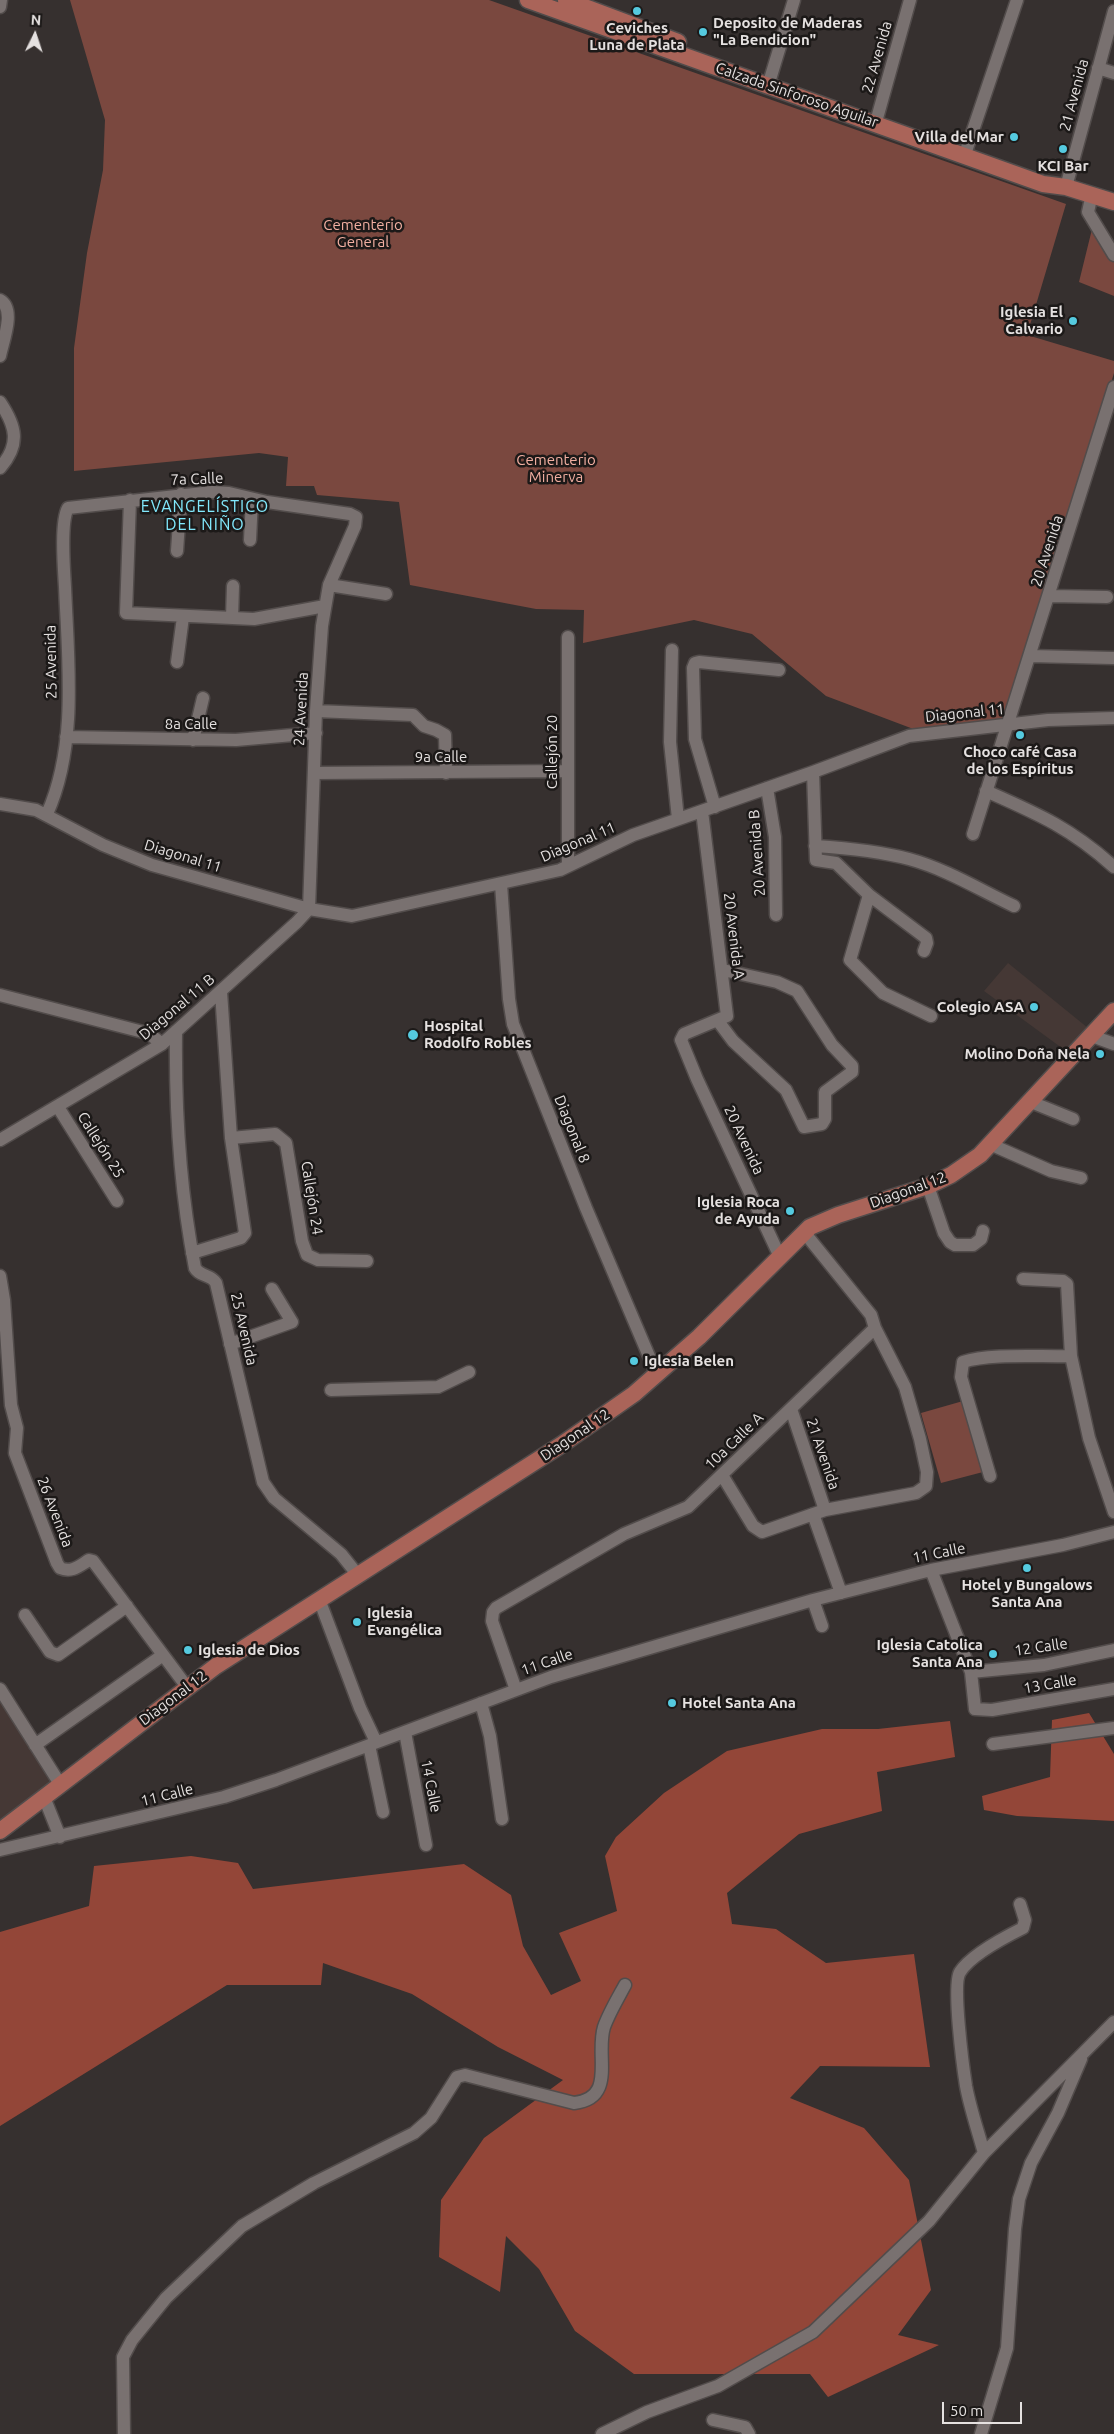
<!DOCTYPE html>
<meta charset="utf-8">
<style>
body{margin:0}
#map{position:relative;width:1114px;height:2434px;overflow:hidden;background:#36302f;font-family:Ubuntu,sans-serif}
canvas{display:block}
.north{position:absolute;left:10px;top:10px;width:50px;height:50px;-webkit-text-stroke:4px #1c1918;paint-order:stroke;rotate:4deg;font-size:14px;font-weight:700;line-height:20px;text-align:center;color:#e5e1e0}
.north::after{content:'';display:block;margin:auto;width:18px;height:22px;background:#e5e1e0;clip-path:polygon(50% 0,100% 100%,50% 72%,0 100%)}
.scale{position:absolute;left:942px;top:2402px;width:80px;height:22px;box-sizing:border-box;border:2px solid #e5e1e0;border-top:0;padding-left:6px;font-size:15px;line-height:18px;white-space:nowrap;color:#e5e1e0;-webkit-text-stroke:4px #1c1918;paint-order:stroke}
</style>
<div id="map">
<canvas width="1114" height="2434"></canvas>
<div class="north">N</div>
<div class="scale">50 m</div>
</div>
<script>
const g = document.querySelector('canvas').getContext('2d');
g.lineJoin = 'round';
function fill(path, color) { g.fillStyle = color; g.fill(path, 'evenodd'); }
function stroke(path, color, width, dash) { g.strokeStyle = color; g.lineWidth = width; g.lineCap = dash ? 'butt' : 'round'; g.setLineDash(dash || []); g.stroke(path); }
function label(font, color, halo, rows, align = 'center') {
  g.font = font + ' Ubuntu,sans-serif'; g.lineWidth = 5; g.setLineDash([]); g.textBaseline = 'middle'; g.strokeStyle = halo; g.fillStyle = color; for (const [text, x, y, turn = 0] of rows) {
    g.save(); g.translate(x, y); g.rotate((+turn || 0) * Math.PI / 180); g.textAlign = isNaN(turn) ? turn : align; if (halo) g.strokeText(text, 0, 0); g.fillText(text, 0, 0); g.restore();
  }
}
fill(new Path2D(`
 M1008,963L1088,1028L1066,1051L984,991Z
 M0,1697L53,1780L0,1824Z`), '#453835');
fill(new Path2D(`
 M70,0H489L1066,204L1027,335L1114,361V373L1048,593L1007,719L916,730L826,696L752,634L694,620L583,643L584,610L536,609L410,585L399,502L317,495L314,486H286L288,457L259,453L74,471V348L87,253L103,170L105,120Z
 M1094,221L1114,255V296L1079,282Z
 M963,1401L983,1472L941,1483L921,1413Z`), '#7a483f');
fill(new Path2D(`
 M1089,1713L1114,1754V1821L1017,1816L984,1810L982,1796L1050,1777L1052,1720Z
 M950,1721L955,1757L877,1772L882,1811L799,1834L727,1893L732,1924L776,1929L826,1963L914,1954L930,2067L820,2066L790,2098L864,2128L909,2180L931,2290L898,2335L939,2345L828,2397L810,2374H634L575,2331L539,2269L506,2236L500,2292L439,2257L441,2200L484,2138L563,2080L498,2047L412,1994L323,1963L321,1985H227L0,2126V1932L89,1906L94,1866L191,1856L238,1863L253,1889L464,1864L511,1895L523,1946L551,1995L581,1981L559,1933L617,1911L605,1856L616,1837L664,1793L727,1751L822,1729H878Z`), '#934638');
const minor = new Path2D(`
 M0,7L1,0
 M1098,68L1114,73
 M768,86L794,0
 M876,122L910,0
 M965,154L1017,0
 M1066,187L1114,11
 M1092,194L1088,212L1114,255
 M0,300C16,309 3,341 0,356
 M0,402C16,426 21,444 0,468
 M130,500L126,613L254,619L325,606
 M250,540L252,499
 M177,551L181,494
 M329,585L386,594
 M1050,596L1107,597
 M232,618L233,586
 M568,637V866
 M672,650L670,742L678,819
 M1030,656L1113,658
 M177,662L183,617
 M316,711L413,715L424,726L436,730L445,735L446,773
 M66,737L236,740L316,733
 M193,740L203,698
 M813,772L816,860L836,863L869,895L926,938L927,943L924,951
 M315,773L568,771
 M767,788L775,837L776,915
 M986,791C1038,814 1071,828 1114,867
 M0,804L36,810L103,845L152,865L309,909L352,916L560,870L633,835L813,772L909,736L1048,720L1114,718
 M715,807L695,739L693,668L695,663L699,662L779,670
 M702,811L727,1016L684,1034L681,1040L697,1079L780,1257
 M47,814C78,745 68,661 65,587C64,570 60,522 68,508L212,492L229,493L267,502L350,514L356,517L355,526L329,585L322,626L316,711L309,909
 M973,834L1114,387
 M815,846C846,848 879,851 909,859C946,869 980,890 1014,906
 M501,884L509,999L513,1024L586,1208L657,1375
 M869,895L850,960L883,993L931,1016
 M0,995L143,1032L152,1036L162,1044
 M718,1021L733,1041L786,1090L804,1127L822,1124L825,1119V1092L852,1072V1066L832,1045L797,991L777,982L723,970
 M176,1031C175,1110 180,1191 195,1268C200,1277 211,1274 216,1283L263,1482L274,1498L341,1554L357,1574
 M1092,1036L1114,1044
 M1031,1102L1073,1119
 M58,1107L117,1201
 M231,1138L275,1134L286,1143L302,1241L307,1255L318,1260L367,1261
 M0,1140L162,1044L297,922L309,909
 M992,1145L1051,1171L1081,1178
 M928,1186L944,1233L950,1242L955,1245H973L981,1239L983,1231
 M192,1253L241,1238L245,1233L231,1138L221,992
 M0,1276L4,1300L11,1405L17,1428L15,1453L57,1563L60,1568C72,1573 79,1566 89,1560L93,1561L187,1687
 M1023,1279L1063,1281L1067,1284L1071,1356L1089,1438L1114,1512
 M230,1344L292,1322L272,1289
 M331,1390L438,1387L469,1372
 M791,1409L825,1510
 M722,1475L753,1526L762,1532L825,1510L916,1493L926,1486L927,1472L920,1439L905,1387L875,1328L871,1315L804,1232
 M990,1476L961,1377L963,1362C990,1353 1040,1357 1071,1356
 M813,1514L841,1593
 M931,1570L971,1672L975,1709L992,1710L1114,1689
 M319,1599L360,1708L376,1742
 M813,1600L822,1626
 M25,1615L50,1652L58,1655L127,1606
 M971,1672L1044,1665L1114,1650
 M0,1689L60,1784
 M516,1690L492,1621L493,1612L496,1608L624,1534L688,1507L875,1328
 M481,1703L490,1736L502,1819
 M405,1732L426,1845
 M993,1744L1114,1728
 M35,1745L163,1655
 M369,1745L383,1812
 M44,1797L60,1837
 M0,1850L224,1797L276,1780L551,1677L813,1600L931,1570L1063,1545L1114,1532
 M984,2153C978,2131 970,2108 966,2086C963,2067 952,1984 960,1972C970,1956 1005,1937 1023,1928L1025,1920L1020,1904
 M713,2420L745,2427L749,2434
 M124,2434L123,2357L132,2340L166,2298L242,2226L314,2183L414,2133L431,2118L457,2077L465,2075L574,2103C617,2098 595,2056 604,2027C609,2013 618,1998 625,1985
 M602,2434L647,2412L718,2386L813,2332L929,2221L984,2153L1114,2022
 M981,2434L1007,2348L1015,2229L1019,2199L1031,2163L1058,2113L1081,2059`);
const major = new Path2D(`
 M528,0L1043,184L1066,187L1114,202
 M566,0L678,42
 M0,1831L216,1666L561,1445L634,1394L699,1337L810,1227L838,1215L928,1186L951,1175L980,1155L1114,1011`);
stroke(minor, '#524c4b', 15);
stroke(major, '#524c4b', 19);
stroke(minor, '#797170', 12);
stroke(major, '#aa6459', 16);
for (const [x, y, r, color] of [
 [637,11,5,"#55cadf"],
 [703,32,5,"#55cadf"],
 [1014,137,5,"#55cadf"],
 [1063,149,5,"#55cadf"],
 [1073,321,5,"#55cadf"],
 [1020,735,5,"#55cadf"],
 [1034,1007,5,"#55cadf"],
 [413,1035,6,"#55cadf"],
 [1100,1054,5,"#55cadf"],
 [790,1211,5,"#55cadf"],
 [634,1361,5,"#55cadf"],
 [1027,1568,5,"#55cadf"],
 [357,1622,5,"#55cadf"],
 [188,1650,5,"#55cadf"],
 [993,1654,5,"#55cadf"],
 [672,1703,5,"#55cadf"]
]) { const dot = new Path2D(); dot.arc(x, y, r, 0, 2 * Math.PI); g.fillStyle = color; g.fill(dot); stroke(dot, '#1c1918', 2); }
label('bold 15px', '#e5e1e0', '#1c1918', [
 ["Deposito de Maderas",713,23],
 ["\"La Bendicion\"",713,40],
 ["Ceviches",637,28,"center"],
 ["Luna de Plata",637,45,"center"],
 ["Villa del Mar",1004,137,"right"],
 ["KCI Bar",1063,166,"center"],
 ["Iglesia El",1063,312,"right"],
 ["Calvario",1063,329,"right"],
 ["Choco café Casa",1020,752,"center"],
 ["de los Espíritus",1020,769,"center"],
 ["Colegio ASA",1024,1007,"right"],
 ["Hospital",424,1026],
 ["Rodolfo Robles",424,1043],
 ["Molino Doña Nela",1090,1054,"right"],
 ["Iglesia Roca",780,1202,"right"],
 ["de Ayuda",780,1219,"right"],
 ["Iglesia Belen",644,1361],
 ["Hotel y Bungalows",1027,1585,"center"],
 ["Santa Ana",1027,1602,"center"],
 ["Iglesia",367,1613],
 ["Evangélica",367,1630],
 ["Iglesia Catolica",983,1645,"right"],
 ["Santa Ana",983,1662,"right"],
 ["Iglesia de Dios",198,1650],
 ["Hotel Santa Ana",682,1703]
], 'left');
label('15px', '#e5e1e0', '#1c1918', [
 ["22 Avenida",877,57,-74],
 ["Calzada Sinforoso Aguilar",797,95,19],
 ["21 Avenida",1074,95,-75],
 ["7a Calle",197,479,-2],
 ["20 Avenida",1047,551,-72],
 ["25 Avenida",51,662,-91],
 ["24 Avenida",301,709,-87],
 ["Diagonal 11",965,713,-6],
 ["8a Calle",191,724],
 ["Callejón 20",552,752,-90],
 ["9a Calle",441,757],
 ["Diagonal 11",578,842,-23],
 ["20 Avenida B",757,853,-94],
 ["Diagonal 11",183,856,17],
 ["20 Avenida A",734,936,83],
 ["Diagonal 11 B",177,1007,-40],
 ["Diagonal 8",572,1129,68],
 ["20 Avenida",744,1140,65],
 ["Callejón 25",101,1145,58],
 ["Diagonal 12",908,1190,-20],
 ["Callejón 24",312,1198,81],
 ["25 Avenida",244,1329,77],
 ["Diagonal 12",575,1435,-34],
 ["10a Calle A",734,1441,-44],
 ["21 Avenida",823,1454,71],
 ["26 Avenida",55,1512,69],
 ["11 Calle",939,1553,-11],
 ["12 Calle",1041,1647,-8],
 ["11 Calle",547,1662,-19],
 ["13 Calle",1050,1684,-10],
 ["Diagonal 12",173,1698,-37],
 ["14 Calle",431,1786,79],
 ["11 Calle",167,1795,-14]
]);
label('15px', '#f2afa1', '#1c1918', [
 ["Cementerio",363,225],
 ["General",363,242],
 ["Cementerio",556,460],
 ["Minerva",556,477]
]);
g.letterSpacing = '1px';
label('16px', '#82e9fd', '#1c1918', [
 ["EVANGELÍSTICO",205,507],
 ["DEL NIÑO",205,525]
]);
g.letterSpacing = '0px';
</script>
